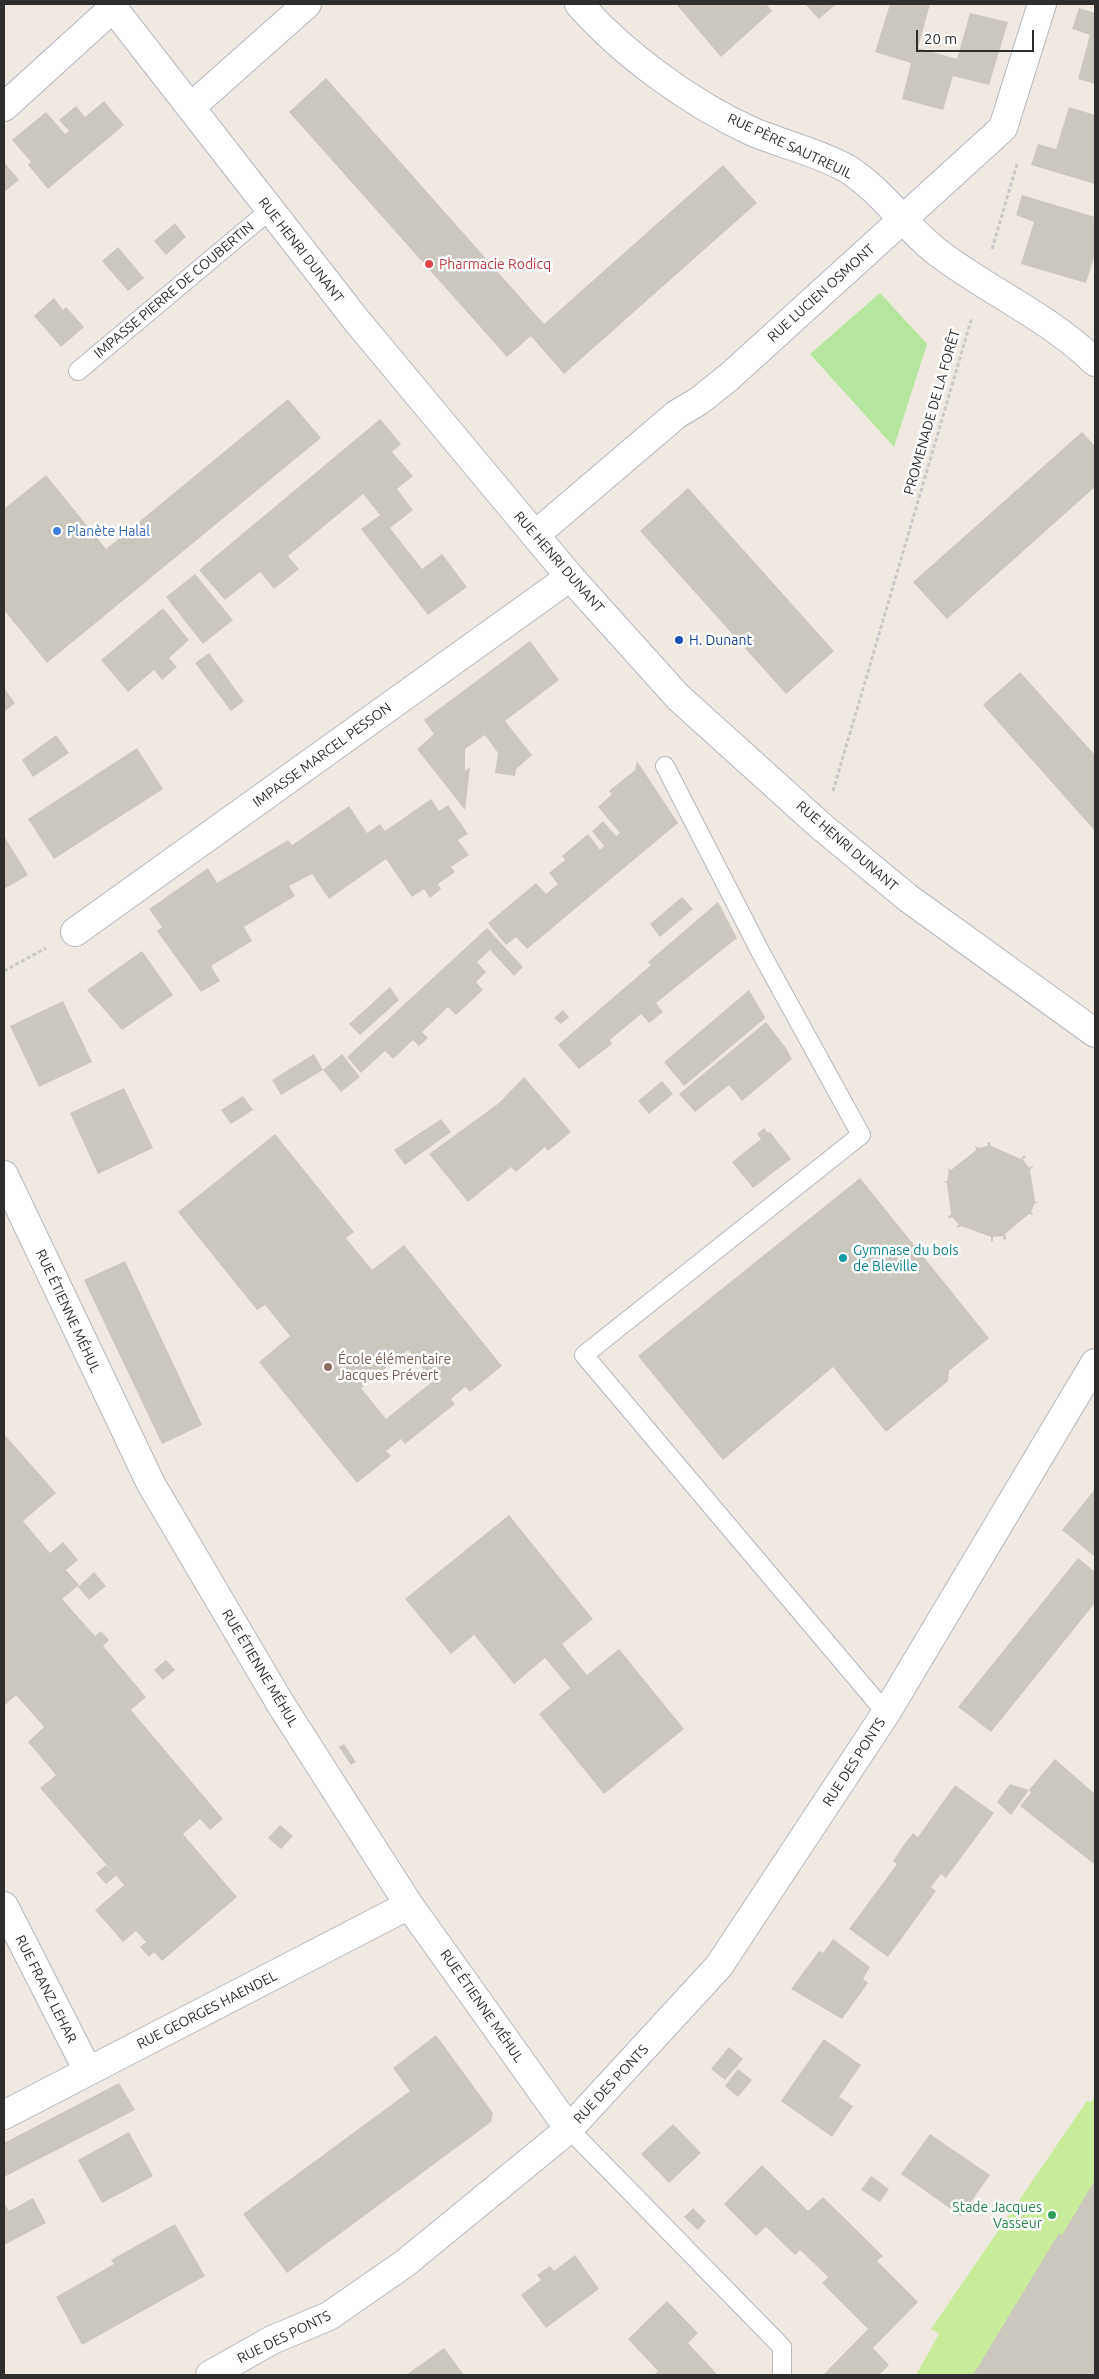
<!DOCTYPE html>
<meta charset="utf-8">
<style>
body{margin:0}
#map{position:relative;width:1099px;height:2379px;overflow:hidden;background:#efe9e1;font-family:Ubuntu,sans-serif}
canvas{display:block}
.frame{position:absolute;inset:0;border:5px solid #2e2e2e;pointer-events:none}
.scale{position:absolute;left:916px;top:30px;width:118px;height:22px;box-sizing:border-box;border:2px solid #2e2e2e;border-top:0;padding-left:6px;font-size:15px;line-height:18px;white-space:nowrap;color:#2e2e2e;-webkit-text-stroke:4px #fff;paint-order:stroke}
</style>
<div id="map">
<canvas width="1099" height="2379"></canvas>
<div class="frame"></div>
<div class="scale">20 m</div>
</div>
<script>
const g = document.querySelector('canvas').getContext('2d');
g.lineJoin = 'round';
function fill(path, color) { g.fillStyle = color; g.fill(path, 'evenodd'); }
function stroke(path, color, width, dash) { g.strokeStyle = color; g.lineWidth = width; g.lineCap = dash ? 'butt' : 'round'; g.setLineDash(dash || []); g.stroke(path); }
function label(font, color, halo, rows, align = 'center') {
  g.font = font + ' Ubuntu,sans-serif'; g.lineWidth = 5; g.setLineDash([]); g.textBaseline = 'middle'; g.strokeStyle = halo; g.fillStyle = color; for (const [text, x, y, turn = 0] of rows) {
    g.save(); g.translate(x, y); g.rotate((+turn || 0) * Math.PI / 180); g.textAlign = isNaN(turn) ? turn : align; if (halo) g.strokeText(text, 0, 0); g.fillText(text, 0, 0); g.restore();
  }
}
fill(new Path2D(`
 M880,293L927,344L894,447L810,354Z`), '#b6e59e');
fill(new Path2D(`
 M1095,2096V2375H916L939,2334L931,2329L1087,2101L1091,2102Z`), '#c9ec9a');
fill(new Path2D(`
 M676,4H766L772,11L721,57Z
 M805,4H836L819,19Z
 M890,4H930L918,48L957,59L970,13L1008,22L989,85L953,76L943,110L902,99L911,63L875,52Z
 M1079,8L1095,13V84L1078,79L1090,35L1072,29Z
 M326,78L544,324L723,165L757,203L564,374L531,336L507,357L289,112Z
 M104,101L124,125L48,189L28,165L31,162L12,140L46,112L65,134L69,131L59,120L76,106L85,117Z
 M1069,107L1095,115V184L1031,165L1038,144L1056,149Z
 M4,162L19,180L4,192Z
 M1022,195L1095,217V254L1086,283L1021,264L1034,222L1016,215Z
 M175,223L186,237L166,255L154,241Z
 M118,247L144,278L128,291L102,261Z
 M54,298L63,310L66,307L84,327L61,347L34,316Z
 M288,399L321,438L47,663L4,610V509L46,475L106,549Z
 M380,419L401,444L392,452L413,476L397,489L413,510L390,528L422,569L442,554L467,587L428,615L361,529L380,515L363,494L288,556L299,569L274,589L260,572L225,600L199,570Z
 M1082,432L1095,446V487L947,619L913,582Z
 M688,488L834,651L786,694L640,531Z
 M195,574L233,620L203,644L166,597Z
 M163,608L189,640L169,658L177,667L162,680L154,670L128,692L101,660Z
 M530,641L559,680L505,721L532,755L516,769L515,776L495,773L498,753L485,735L465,749V771L470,767L465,810L417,749L434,734L424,720Z
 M209,653L244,701L231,711L195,663Z
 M1020,672L1095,755V831L983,705Z
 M4,688L15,703L4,712Z
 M56,735L69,753L33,777L22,760Z
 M137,748L163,789L54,859L28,819Z
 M637,761L678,823L527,949L516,937L506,945L488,923L536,883L546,894L558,884L549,873L565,860L562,856L588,834L600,850L604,846L592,831L603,821L616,836L620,833L598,807L612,794L609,791L635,770Z
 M431,799L439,811L448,805L468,834L458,840L469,855L451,867L455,872L438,884L441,889L430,898L424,889L412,897L386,859L329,899L312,874L289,886L295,896L244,927L252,941L211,966L220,981L201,992L157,931L162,927L149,909L208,868L217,883L288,840L292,845L349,806L367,833L380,824L385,831Z
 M4,836L28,875L4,889Z
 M682,897L693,909L660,937L650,924Z
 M718,902L737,938L656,1003L663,1012L649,1023L641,1014L610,1040L612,1044L579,1069L558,1045L651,965L648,962Z
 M487,928L523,967L514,976L490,950L477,962L486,972L476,982L483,990L456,1015L448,1007L422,1032L428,1038L419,1046L413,1040L393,1059L385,1051L361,1073L347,1057Z
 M142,951L173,995L122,1030L87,990Z
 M390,987L399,1000L360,1035L349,1024Z
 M749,990L765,1017L764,1019L684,1086L664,1062Z
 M63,1001L92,1062L39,1087L10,1026Z
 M563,1010L569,1017L561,1024L554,1018Z
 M766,1022L786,1048L792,1059L742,1101L729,1085L695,1112L679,1094Z
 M314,1054L323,1070L342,1054L360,1077L341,1092L323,1070L281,1095L272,1080Z
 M524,1077L571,1132L548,1151L545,1147L516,1172L511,1167L468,1202L429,1154L499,1103Z
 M662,1081L673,1094L649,1114L638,1101Z
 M124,1088L153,1148L98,1174L70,1113Z
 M243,1096L253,1110L231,1124L221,1110Z
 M441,1119L451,1132L405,1165L394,1150Z
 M764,1128L768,1133L770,1132L791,1159L753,1188L732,1162L761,1139L757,1134Z
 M275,1134L354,1232L346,1238L372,1270L404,1245L502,1366L470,1392L465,1387L451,1399L455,1404L405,1444L401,1439L386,1451L391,1456L357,1483L259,1362L290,1336L265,1305L257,1310L178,1212ZM408,1350L433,1381L386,1419L361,1388Z
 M990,1142L991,1146L1021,1159L1024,1155L1026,1157L1023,1159L1029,1168L1034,1165L1030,1170L1035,1201L1039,1202L1035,1203L1031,1212L1034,1215L1029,1214L1005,1234L1006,1239L1004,1240L1003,1236L993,1237V1241L991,1242V1237L961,1226L958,1228L956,1226L959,1225L952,1217L949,1219L948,1217L951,1214L947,1183L942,1182L947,1181L949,1171L947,1168L951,1170L976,1150L975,1145L978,1148L988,1146L987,1143Z
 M860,1178L989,1338L949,1371L948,1381L886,1432L833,1367L723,1460L638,1356Z
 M125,1261L202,1425L162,1444L84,1280Z
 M4,1434L56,1493L23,1521L50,1553L63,1542L78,1560L66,1570L79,1585L62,1599L95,1636L101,1631L109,1640L103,1646L146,1697L131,1710L223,1819L210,1830L200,1819L183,1834L237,1897L162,1961L154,1952L149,1957L140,1947L146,1942L136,1931L123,1942L95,1910L124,1885L40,1788L56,1775L28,1742L44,1727L16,1695L4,1706Z
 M1095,1489V1555L1094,1556L1062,1530Z
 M509,1515L593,1619L562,1644L587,1675L619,1649L684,1729L604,1794L539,1714L570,1688L545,1658L514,1684L474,1635L451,1654L405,1599Z
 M1078,1558L1095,1572V1603L991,1732L958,1707Z
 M94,1572L106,1586L89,1600L78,1587Z
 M166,1660L175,1670L163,1680L154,1670Z
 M344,1744L356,1762L351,1765L339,1747Z
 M1055,1759L1095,1794L1094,1864L1020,1806L1031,1793L1029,1790L1011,1815L997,1802L1010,1784L1029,1790Z
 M955,1785L994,1813L946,1878L941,1874L931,1887L936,1891L888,1957L849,1929L897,1864L893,1861L903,1846L913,1833L918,1837Z
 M280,1825L293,1836L281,1849L268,1838Z
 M106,1865L116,1876L106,1884L96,1873Z
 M833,1939L870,1967L863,1979L868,1983L842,2019L791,1989L819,1951L823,1953Z
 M436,2035L493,2113L491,2122L287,2273L243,2214L410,2091L393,2068Z
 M824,2039L861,2065L839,2097L853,2106L832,2137L781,2101Z
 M729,2047L743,2059L725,2080L711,2069Z
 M738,2069L752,2080L738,2097L725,2086Z
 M119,2083L135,2110L4,2177V2143Z
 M673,2124L701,2153L669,2183L641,2154Z
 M129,2132L153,2176L102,2203L78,2160Z
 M930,2134L990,2175L961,2216L901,2174Z
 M762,2165L808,2211L823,2197L883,2256L877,2261L918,2302L873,2348L889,2365L879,2375H823L868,2329L822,2283L828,2277L800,2250L795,2255L766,2227L756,2236L724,2204Z
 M871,2176L889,2189L880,2202L861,2190Z
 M1095,2180V2375H973L1059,2233L1062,2235Z
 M33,2198L46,2223L4,2245V2203L9,2211Z
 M693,2208L706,2221L698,2230L684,2217Z
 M175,2224L205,2276L82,2345L56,2297L114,2264L111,2260Z
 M575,2255L599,2289L546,2328L521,2295L541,2280L537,2275L550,2266L554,2271Z
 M667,2301L698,2333L688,2343L716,2373L714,2375H654L658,2371L628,2339Z
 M444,2348L464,2375H406Z`), '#cbc7bf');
const service = new Path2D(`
 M78,371L270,210
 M665,766L761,953L861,1135L584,1355L886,1713
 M569,2129L782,2347V2375`);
const minor = new Path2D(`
 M579,4C623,54 690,103 751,131C781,144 817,152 846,168C882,190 904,226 937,252C988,291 1049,317 1095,362
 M4,107L113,8
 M191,107L307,4
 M535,535L677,414L699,401L729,377L1003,128L1042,4
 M75,932L570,577
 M4,1175L151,1484L280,1703L409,1905L569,2129
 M4,1906L88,2071
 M4,2115L409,1905
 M210,2375L272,2340L329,2316L404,2264L569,2129L719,1966L886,1713L1095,1363`);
const tertiary = new Path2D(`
 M110,4L357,321L570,577L678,697L822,827L908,898L1095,1033`);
stroke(service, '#b4b7c1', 20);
stroke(minor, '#b4b7c1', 30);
stroke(tertiary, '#b4b7c1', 30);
stroke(new Path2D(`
 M992,249L1017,164
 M833,791L972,317
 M4,971L46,948`), '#c9c9c9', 3, [4, 2.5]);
stroke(service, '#fff', 18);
stroke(minor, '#fff', 28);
stroke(tertiary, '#fff', 28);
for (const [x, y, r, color] of [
 [429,264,5,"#e0444e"],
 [57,531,5,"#3f7fe0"],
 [679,640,5,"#1a4fb4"],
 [843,1258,5,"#0f9aa8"],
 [328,1367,5,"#8d6e63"],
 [1052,2215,5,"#2e9e5b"]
]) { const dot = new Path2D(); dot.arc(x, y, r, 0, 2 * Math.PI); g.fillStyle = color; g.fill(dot); stroke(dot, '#fff', 2); }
label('14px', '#2e2e2e', '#fff', [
 ["RUE PÈRE SAUTREUIL",790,146,25],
 ["RUE HENRI DUNANT",301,250,52],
 ["IMPASSE PIERRE DE COUBERTIN",174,290,-40],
 ["RUE LUCIEN OSMONT",821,293,-42],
 ["PROMENADE DE LA FORÊT",932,412,-74],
 ["RUE HENRI DUNANT",559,562,49],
 ["IMPASSE MARCEL PESSON",322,755,-36],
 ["RUE HENRI DUNANT",847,846,41],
 ["RUE ÉTIENNE MÉHUL",68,1311,65],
 ["RUE ÉTIENNE MÉHUL",260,1668,59],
 ["RUE DES PONTS",854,1762,-57],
 ["RUE FRANZ LEHAR",46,1989,63],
 ["RUE ÉTIENNE MÉHUL",482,2006,55],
 ["RUE GEORGES HAENDEL",207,2010,-27],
 ["RUE DES PONTS",611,2084,-47],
 ["RUE DES PONTS",284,2337,-26]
]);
label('14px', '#be3a42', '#fff', [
 ["Pharmacie Rodicq",439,264]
], 'left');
label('14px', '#366cbe', '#fff', [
 ["Planète Halal",67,531]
], 'left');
label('14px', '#164399', '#fff', [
 ["H. Dunant",689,640]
], 'left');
label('14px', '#0d838f', '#fff', [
 ["Gymnase du bois",853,1250],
 ["de Bleville",853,1266]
], 'left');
label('14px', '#785e54', '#fff', [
 ["École élémentaire",338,1359],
 ["Jacques Prévert",338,1375]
], 'left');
label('14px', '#27864d', '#fff', [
 ["Stade Jacques",1042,2207],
 ["Vasseur",1042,2223]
], 'right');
</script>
